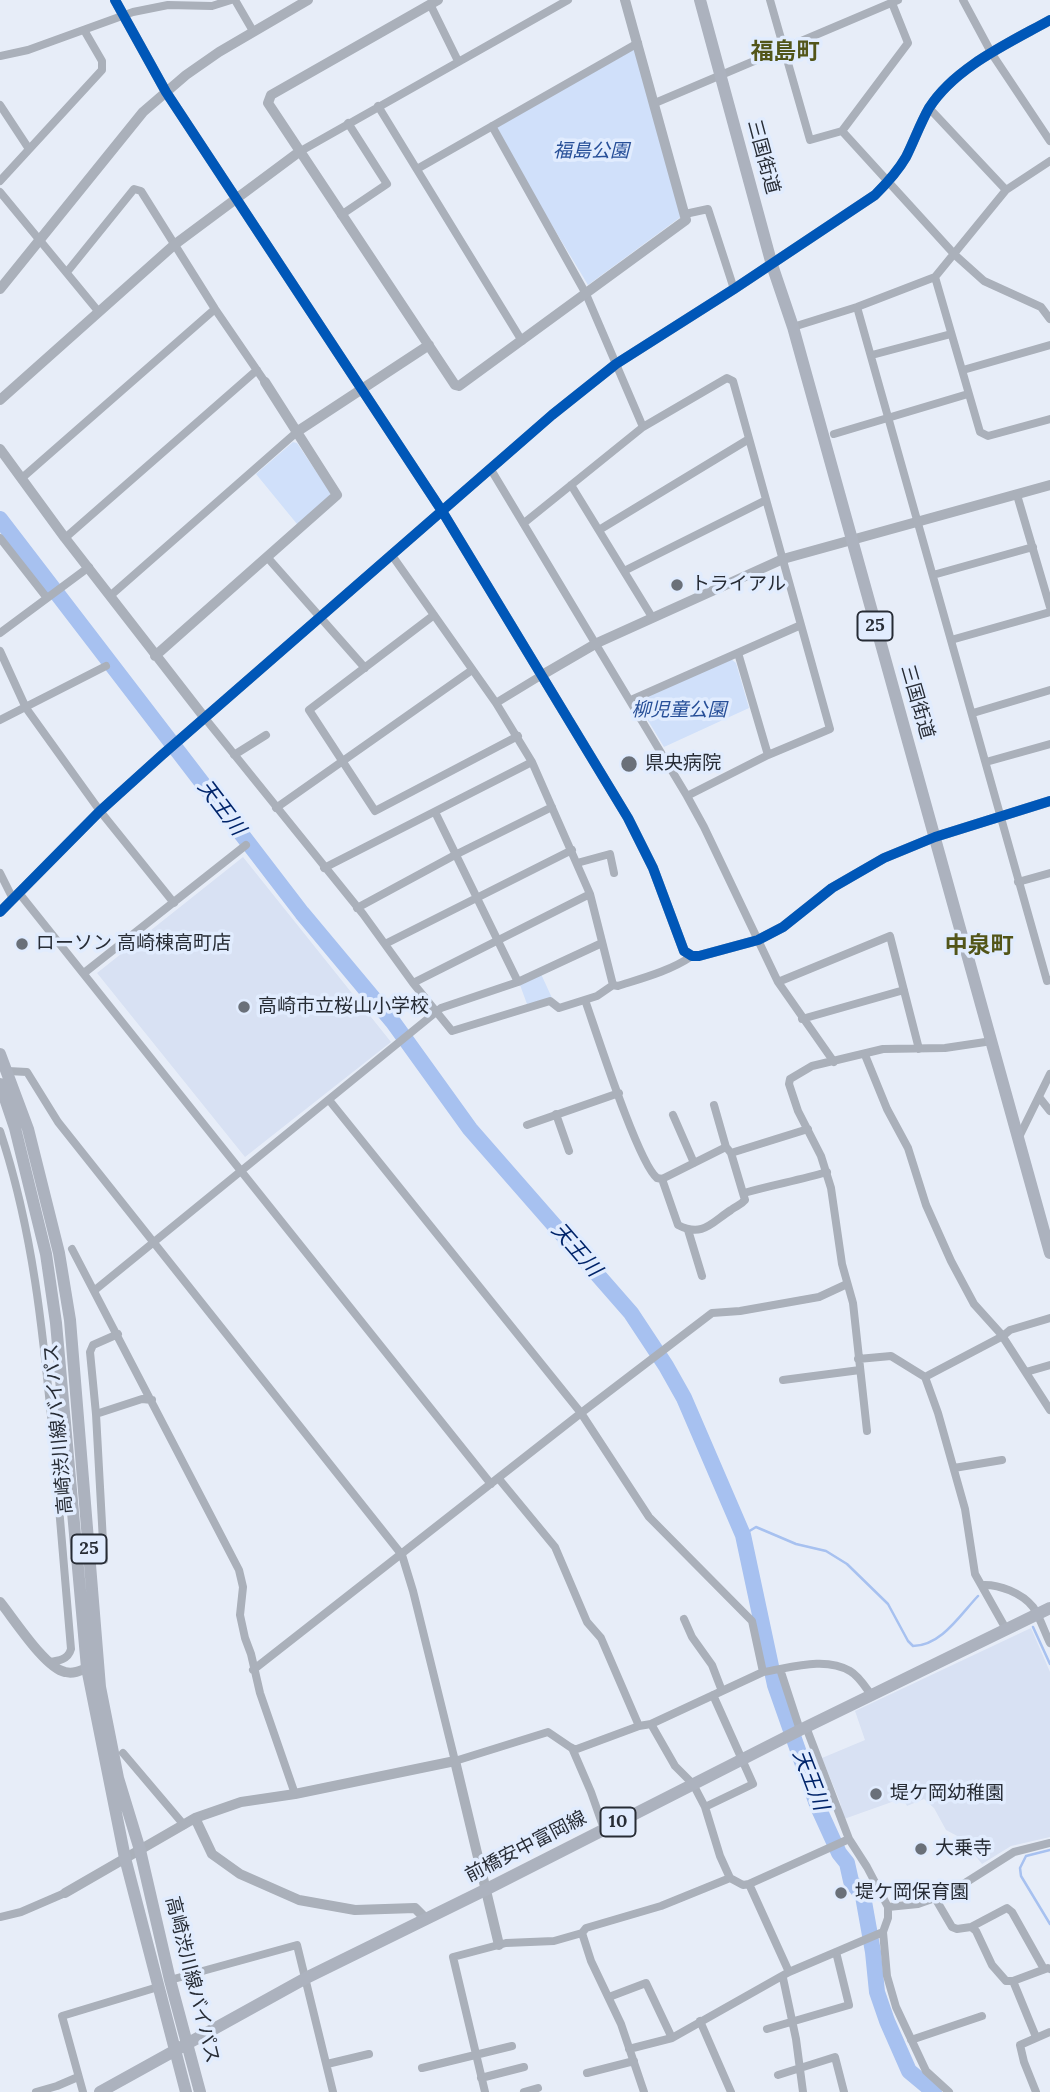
<!DOCTYPE html>
<meta charset="utf-8">
<style>
body{margin:0}
canvas{display:block;background:#e7edf8}
</style>
<canvas width="1050" height="2092"></canvas>
<script>
const g = document.querySelector('canvas').getContext('2d');
g.lineJoin = 'round';
function fill(path, color) { g.fillStyle = color; g.fill(path, 'evenodd'); }
function stroke(path, color, width, dash) { g.strokeStyle = color; g.lineWidth = width; g.lineCap = dash ? 'butt' : 'round'; g.setLineDash(dash || []); g.stroke(path); }
function label(font, color, halo, rows, align = 'center') {
  g.font = font + ' Lora,"Noto Sans JP",serif'; g.lineWidth = 7; g.setLineDash([]); g.textBaseline = 'middle'; g.strokeStyle = halo; g.fillStyle = color; for (const [text, x, y, turn = 0] of rows) {
    g.save(); g.translate(x, y); g.rotate((+turn || 0) * Math.PI / 180); g.textAlign = isNaN(turn) ? turn : align; if (halo) g.strokeText(text, 0, 0); g.fillText(text, 0, 0); g.restore();
  }
}
fill(new Path2D(`
 M243,857L391,1042L245,1157L97,973Z
 M1031,1628L1050,1672V1837L1011,1846L982,1864L961,1838L946,1830L934,1808L924,1799L907,1806L903,1798L844,1819L840,1802L822,1758L865,1740L855,1711Z`), '#d8e1f3');
fill(new Path2D(`
 M638,43L682,216L588,285L492,126Z
 M293,442L297,443L330,492V496L297,524L256,474Z
 M731,659L736,663L749,708L664,747L638,704L639,699Z
 M541,974L552,998L527,1004L520,985Z`), '#d0e0fa');
stroke(new Path2D(`
 M743,1535L756,1527L796,1544L826,1551L847,1564L888,1604L908,1641L913,1646C941,1646 960,1615 978,1596
 M1033,1627L1050,1664
 M1050,1850L1026,1856L1020,1868L1021,1876L1050,1924`), '#a7c1f0', 2.5);
stroke(new Path2D(`
 M0,519L302,913L393,1022L470,1129L631,1313L666,1366L684,1398L743,1535L775,1685L818,1807L839,1853L847,1863L851,1881L863,1896L873,1952L877,1992L887,2021L909,2071L934,2092`), '#a7c1f0', 16);
stroke(new Path2D(`
 M235,0L253,31
 M770,0L810,140L842,131L908,43L892,3
 M963,0L992,54L1050,141
 M430,4L458,61
 M0,56L28,50L133,12L168,5L212,6L231,0
 M655,103L898,0
 M0,105L29,149
 M378,106L522,341
 M929,108L1006,190
 M492,126L586,294L643,427
 M842,131L955,255L984,281L1041,307L1050,319
 M299,152L568,0
 M417,169L638,43
 M0,181L102,70V61L84,30
 M0,192L98,311
 M685,214L708,209L734,289
 M341,215L387,184L348,123
 M67,272L134,189L141,191L215,309L265,382
 M935,277L980,432L988,436L1050,419
 M857,307L1047,981L1050,980
 M793,327L857,307L935,277L1006,190L1050,161
 M872,355L951,334
 M963,370L1050,345
 M834,434L968,394
 M490,468L687,796L704,827L778,982L834,1062
 M22,478L215,309
 M571,485L652,617
 M1017,495L1050,607
 M524,523L643,427L727,378L733,381L830,729L768,755L687,796
 M599,530L749,439
 M0,538L47,598
 M65,538L257,370
 M391,554L496,703L532,762L590,894L613,985L618,986C643,978 670,971 692,956
 M267,557L365,668
 M624,571L766,500
 M933,575L1033,547
 M110,596L298,431
 M434,615L309,710L375,811L518,736
 M0,633L89,567
 M951,640L1050,612
 M0,651L26,708L100,811L174,903
 M738,653L768,755
 M631,700L801,625
 M496,703L542,675
 M973,713L1050,690
 M204,717L363,914L413,983L452,1031L550,1001L559,1008L597,996L613,985
 M0,720L106,666
 M234,755L266,735
 M986,762L1050,744
 M276,808L472,670
 M435,812L518,982
 M577,863L610,854L614,873
 M324,868L532,762
 M0,873L13,899
 M1018,882L1050,873
 M19,893L491,1484
 M357,908L455,855L552,807
 M385,944L572,850
 M84,973L246,845
 M778,982L890,936L919,1049
 M413,983L590,894
 M585,1000C596,1031 638,1163 657,1178L662,1179L726,1147L731,1153L808,1129
 M802,1019L904,990
 M865,1055L887,1109L908,1148L926,1205L951,1261L974,1304L1001,1334L1050,1410
 M8,1071L27,1072L58,1122L402,1555L413,1591L455,1761L548,1732L573,1749H577L639,1726L651,1724L763,1672C790,1668 825,1656 850,1671C859,1676 866,1688 872,1696
 M1039,1097L1050,1111
 M329,1100L581,1413L649,1517L752,1621L763,1672
 M714,1105L726,1147
 M556,1114L569,1151
 M673,1115L694,1163
 M527,1125L619,1093
 M0,1131C33,1230 43,1332 53,1436C59,1507 65,1578 71,1649C68,1660 58,1661 49,1662
 M1019,1137L1050,1074
 M662,1179L678,1225C703,1238 712,1222 731,1210C736,1206 741,1205 745,1200L731,1153
 M744,1193C772,1185 800,1180 827,1172
 M688,1230L702,1276
 M72,1249L239,1570L243,1587L240,1615L245,1638L251,1654L260,1693L295,1794
 M95,1290L441,1008L518,982L602,943
 M858,1359L891,1356L925,1377L938,1413L965,1509L975,1574L1006,1629
 M1026,1372L1050,1365
 M925,1377L1003,1336L1010,1330L1050,1318
 M783,1380L860,1370
 M96,1414L142,1399L152,1400
 M867,1431L853,1303L842,1264L831,1188L821,1156L798,1111L789,1084L790,1079L812,1066L883,1049L945,1048L992,1041
 M954,1468L1002,1460
 M499,1479L555,1547L587,1622L601,1638L639,1726
 M104,1560L96,1414L90,1352L93,1345L118,1334
 M982,1585C999,1584 1022,1593 1033,1607C1039,1615 1045,1633 1050,1643
 M684,1619L692,1637L712,1665L722,1691
 M780,1669L800,1730
 M253,1670L581,1413L712,1313L740,1311L819,1297L847,1284
 M651,1724L675,1766L693,1784L705,1807L720,1856L730,1878L743,1885L749,1884L789,1972
 M806,1727L849,1839L867,1867L888,1907V1918L883,1932L887,1976L896,2007L926,2071L949,2092
 M572,1748L591,1792L604,1829
 M123,1753L184,1825
 M705,1807L753,1784L713,1695
 M749,1884L849,1839
 M935,1898L952,1927L957,1929L971,1927L976,1931L992,1965L1006,1981H1013L1048,1968L1050,1969
 M888,1907L918,1904L935,1898L954,1890L1014,1852L1050,1843
 M0,1917L21,1912L65,1893
 M971,1927L1007,1908L1012,1912L1044,1969
 M582,1933L586,1928L661,1906L730,1878
 M783,1978L796,2039L803,2092
 M170,1980L297,1945L333,2092
 M1013,1981L1036,2037
 M609,1997L646,1983L672,2038
 M700,2021L731,2092
 M767,2029L849,2005L836,1952
 M911,2040L982,2016
 M629,2049L672,2038L789,1972L883,1932
 M327,2064L369,2054
 M422,2068L512,2046
 M587,2073L634,2061
 M778,2075L835,2057L844,2092
 M481,2078L524,2067
 M36,2092L57,2086L78,2077
 M83,2092L62,2016L158,1987
 M485,2092L453,1957L506,1943L554,1941L582,1933L591,1961L621,2024L644,2092
 M524,2092L538,2088
 M1036,2092L1024,2062L1020,2045L1050,2032`), '#aab0ba', 8);
stroke(new Path2D(`
 M115,0L166,92L442,511L628,818L653,868L684,951L692,956H699L758,940L783,927L832,888L884,858L935,837L1050,801
 M438,0L271,95L268,103L455,385L459,386L686,220L625,0
 M0,289L143,112L186,75L219,52L308,0
 M0,400L174,245L299,152
 M298,431L429,345
 M0,449L65,538L204,717
 M155,656L337,495L265,382
 M542,675L597,643L783,559L1050,485
 M0,912L100,811L162,755L552,415L616,364L734,289L875,195C887,183 898,171 906,157C914,141 920,124 929,108C955,67 1009,43 1050,20
 M0,1602C14,1619 45,1668 65,1672C73,1674 80,1671 87,1668
 M195,1818L212,1854L240,1874L299,1900L355,1910L415,1908L425,1918
 M65,1893L195,1818L241,1802L295,1794L455,1761L499,1945`), '#aab0ba', 10);
stroke(new Path2D(`
 M700,0L772,265L793,327L1050,1253
 M0,1054L28,1129L59,1253L70,1320L100,1687L118,1778L140,1850L170,1980L200,2092
 M0,1084L15,1128L46,1254L56,1323L87,1668L125,1858L186,2092
 M100,2092L306,1978L487,1889L800,1730L1050,1608`), '#acb2be', 12);
stroke(new Path2D(`
 M115,0L166,92L442,511L628,818L653,868L684,951L692,956H699L758,940L783,927L832,888L884,858L935,837L1050,801
 M0,912L100,811L162,755L552,415L616,364L734,289L875,195C887,183 898,171 906,157C914,141 920,124 929,108C955,67 1009,43 1050,20`), '#0057b8', 10);
for (const [x, y, r, color] of [
 [677,585,7,"#6a7079"],
 [629,764,9,"#6a7079"],
 [22,944,7,"#6a7079"],
 [244,1007,7,"#6a7079"],
 [876,1794,7,"#6a7079"],
 [921,1849,7,"#6a7079"],
 [841,1893,7,"#6a7079"]
]) { const dot = new Path2D(); dot.arc(x, y, r, 0, 2 * Math.PI); g.fillStyle = color; g.fill(dot); stroke(dot, '#e1ecfe', 2.5); }
for (const [x, y, w] of [
 [875,626,35],
 [89,1549,35],
 [618,1822,35]
]) { const box = new Path2D(); box.roundRect(x - w / 2, y - 14.5, w, 29, 5); g.fillStyle = '#e1ecfe'; g.fill(box); stroke(box, '#272c35', 2); }
label('bold 18px', '#272c35', null, [
 ["25",875,626],
 ["25",89,1549],
 ["10",618,1822]
]);
label('italic 19px', '#274f98', '#e1ecfe', [
 ["福島公園",591,152],
 ["柳児童公園",679,711]
]);
label('19px', '#272c35', '#e1ecfe', [
 ["三国街道",763,157,75],
 ["三国街道",917,702,74],
 ["高崎渋川線バイパス",59,1429,-95],
 ["前橋安中富岡線",526,1847,-27],
 ["高崎渋川線バイパス",192,1980,76]
]);
label('19px', '#272c35', '#e1ecfe', [
 ["トライアル",691,585],
 ["県央病院",645,764],
 ["ローソン 高崎棟高町店",36,944],
 ["高崎市立桜山小学校",258,1007],
 ["堤ケ岡幼稚園",890,1794],
 ["大乗寺",935,1849],
 ["堤ケ岡保育園",855,1893]
], 'left');
label('italic 21px', '#00246a', '#e1ecfe', [
 ["天王川",221,808,53],
 ["天王川",576,1250,49],
 ["天王川",810,1780,69]
]);
label('bold 23px', '#525519', '#e1ecfe', [
 ["福島町",785,52],
 ["中泉町",979,946]
]);
</script>
